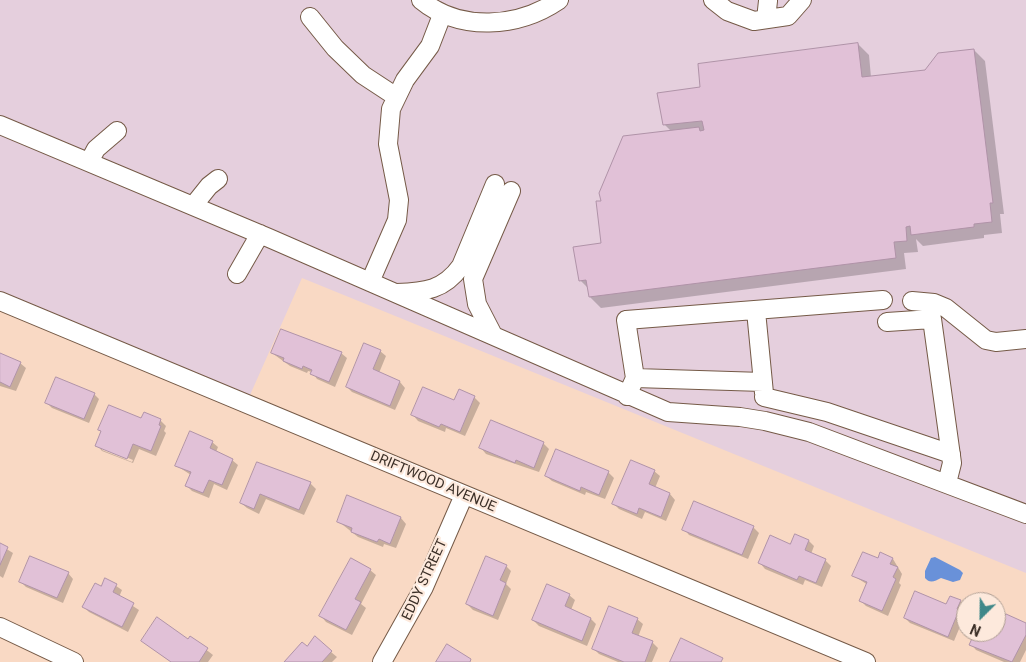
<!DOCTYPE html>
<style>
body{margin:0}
#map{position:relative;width:1026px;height:662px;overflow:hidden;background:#f9d9c4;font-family:Roboto,sans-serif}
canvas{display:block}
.north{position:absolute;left:956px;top:592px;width:50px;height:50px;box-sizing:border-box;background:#fde9dc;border:1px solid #b09f94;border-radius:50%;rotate:203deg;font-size:14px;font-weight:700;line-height:20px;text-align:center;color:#3c3028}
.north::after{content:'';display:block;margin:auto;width:18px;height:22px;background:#408889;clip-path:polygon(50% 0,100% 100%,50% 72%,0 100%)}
</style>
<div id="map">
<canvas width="1026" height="662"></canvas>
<div class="north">N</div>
</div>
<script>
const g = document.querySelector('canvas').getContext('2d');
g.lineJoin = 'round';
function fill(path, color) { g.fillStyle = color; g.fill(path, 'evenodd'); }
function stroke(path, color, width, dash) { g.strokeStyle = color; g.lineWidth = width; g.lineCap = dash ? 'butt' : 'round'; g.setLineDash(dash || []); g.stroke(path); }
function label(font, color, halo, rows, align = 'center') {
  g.font = font + ' Roboto,sans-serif'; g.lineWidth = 4.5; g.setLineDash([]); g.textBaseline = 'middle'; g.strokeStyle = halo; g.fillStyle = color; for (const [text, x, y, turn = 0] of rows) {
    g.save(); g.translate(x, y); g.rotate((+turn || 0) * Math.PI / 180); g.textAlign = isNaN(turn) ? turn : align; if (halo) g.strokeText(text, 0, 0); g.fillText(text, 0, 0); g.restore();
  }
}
fill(new Path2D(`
 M0,0H1026V573L302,278L246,404L0,301Z`), '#e5cfdd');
fill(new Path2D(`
 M935,557L960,570L963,573L960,580L953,582L941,578C935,581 930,584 925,578V571L931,558Z`), '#6991d9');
fill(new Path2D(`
 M858,44L869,55L871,77L926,71L974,50L985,61L1004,214H1000L1002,233L984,235V238L923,246L916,239L918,252L904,253L906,269L601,308L590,297L589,289L580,280L602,244V202L672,132L664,124L701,88Z
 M380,351L386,356L379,373L400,382L405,388L395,410L352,392L347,387Z
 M272,353H341L347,358L335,387L317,379L312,372L308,371L307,373L290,366Z
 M0,354L20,363L26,368L16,391L0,386Z
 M94,394L99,399L89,423L52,408L47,403Z
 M474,397L480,403L465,436L446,428L445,432L418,421L413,415Z
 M142,420H160L166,426L164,431L166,433L156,456L139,449L133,463L102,451L97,445ZM102,447L133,460L132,462L102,450Z
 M212,442L218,447L216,452L232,460L238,465L227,490L214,484L209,498L192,491L187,486L191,475L177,466Z
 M543,443L549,449L539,472L486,454L481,448Z
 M258,463L310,483L316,489L304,515L266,499L259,514L247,508L241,503Z
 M654,471L660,476L655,488L670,494L675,500L666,521L645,512L642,519L619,509L614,504Z
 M608,472L614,478L605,499L586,492L585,495L552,481L546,476Z
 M348,497L401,518L406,524L396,548L384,544L383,547L358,537L338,521Z
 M753,527L759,533L748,559L689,535L684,529Z
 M809,541L814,546L811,554L825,560L831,566L822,587L805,580L803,585L765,569L760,563L791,546Z
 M0,545L13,553L3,578L0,576Z
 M893,559L902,574L899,583L901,585L888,616L866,606L861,601L868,585L854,576L878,560Z
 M506,566L511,571L506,584L511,589L498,620L473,610L467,604Z
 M370,570L376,575L361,604L366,608L352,635L326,622L321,616Z
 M68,573L73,579L63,603L26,587L20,581Z
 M106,579L122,590L119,597L139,610L128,632L89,612L84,607L101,588Z
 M569,595L575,600L571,610L591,619L596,624L587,646L539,626L533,620Z
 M960,601L965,607L962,615L964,617L954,641L910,623L905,618Z
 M637,619L643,624L638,637L652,642L658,648L652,662H618L599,654L593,648Z
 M1026,624V650L1020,662H1004L976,650L971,644L976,632H996V626L1001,628Z
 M191,638L213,655L208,662H171L142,641H189Z
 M307,648L331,652L337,657L332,662H286Z`), '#0003');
const building = new Path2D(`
 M858,43L862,77L925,70L938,53L974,49L993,203H990L992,222L974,224V227L911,235L910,226L906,227L907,241L894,242L896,258L589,297L586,280L579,281L573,247L601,243L596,201H601L599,193L623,136L699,127L700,131L704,130L702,121L663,125L657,93L700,87L698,64Z
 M281,329L342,352L329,382L310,374L312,370L303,366L302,369L283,361L284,358L271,353Z
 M364,343L381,350L373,369L400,381L390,406L346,387Z
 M0,353L21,362L10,387L0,382Z
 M56,377L95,393L84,419L45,403Z
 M423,387L454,400L459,389L475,396L460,432L441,424L439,427L411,415Z
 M109,405L141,418L144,412L161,419L159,425L161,426L151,451L133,444L127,459L95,446L101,431L98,430Z
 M491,420L544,442L534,468L516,460L515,463L479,448Z
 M190,431L213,441L210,448L233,459L222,485L209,480L203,493L185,486L191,472L175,466Z
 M556,449L609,471L599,495L581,487L580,491L545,476Z
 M631,460L655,470L649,484L670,493L661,517L639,508L637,514L612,504Z
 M257,462L311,482L299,510L260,494L254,509L240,503Z
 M347,495L401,517L390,544L379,539L377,542L351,532L352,528L337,522Z
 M694,501L754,526L742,555L682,530Z
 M795,534L809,540L805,550L826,559L816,583L799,576L797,580L758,563L770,535L790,544Z
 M0,543L8,547L0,565Z
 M863,552L878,558L880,552L893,558L890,564L898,567L893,577L896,579L882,611L859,601L867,582L852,576Z
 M30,556L69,572L57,598L19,582Z
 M486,556L507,565L500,580L506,583L493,616L466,604Z
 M351,558L371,569L355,599L361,602L346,630L319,616Z
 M105,578L117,584L113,592L134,603L122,627L82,607L95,583L101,586Z
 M547,584L570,594L565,606L591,618L582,641L532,620Z
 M915,591L946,604L950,596L961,600L957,609L959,610L948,637L904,618Z
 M609,606L638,618L632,633L653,641L645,662H624L592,649Z
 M1006,614L1026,623V635L1012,662L969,645L975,632H996V625L1000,627Z
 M157,617L188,639L190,636L208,648L199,662H171L141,641Z
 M315,636L332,651L322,662H284L302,642L307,646Z
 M681,638L723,658L721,662H670Z
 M447,644L471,659L470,662H436Z`);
fill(building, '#e1c1d7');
stroke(building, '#b093a8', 1);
const minor = new Path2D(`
 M421,0C460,32 518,28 559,0
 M713,0L727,11L754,21L788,16L802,0
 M310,17L335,48L363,75L395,96
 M766,19L768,1
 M0,125L269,238L668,412L740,417L765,421L809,432L1026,514
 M89,162L96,149L117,131
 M193,206L209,186L218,179
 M237,274L260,234
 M370,282L397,220L399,200L388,144L391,109L405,80L430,46L442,15
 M397,293C425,292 444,290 461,266L495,184
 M0,301L866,662
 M912,301L934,303L946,308L986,340L996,342L1026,339
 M756,311L764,393
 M887,322L932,319L952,463L947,483
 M493,335L477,304L473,279L511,191
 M635,378L763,382
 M627,396L635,378L626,320L883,300
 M764,397L827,412L951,454
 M0,627L74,662
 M382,662L424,587L464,495`);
stroke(minor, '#755a47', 20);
stroke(minor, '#fff', 18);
label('14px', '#3c3028', '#fde9dc', [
 ["DRIFTWOOD AVENUE",433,482,23],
 ["EDDY STREET",425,580,-65]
]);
</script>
